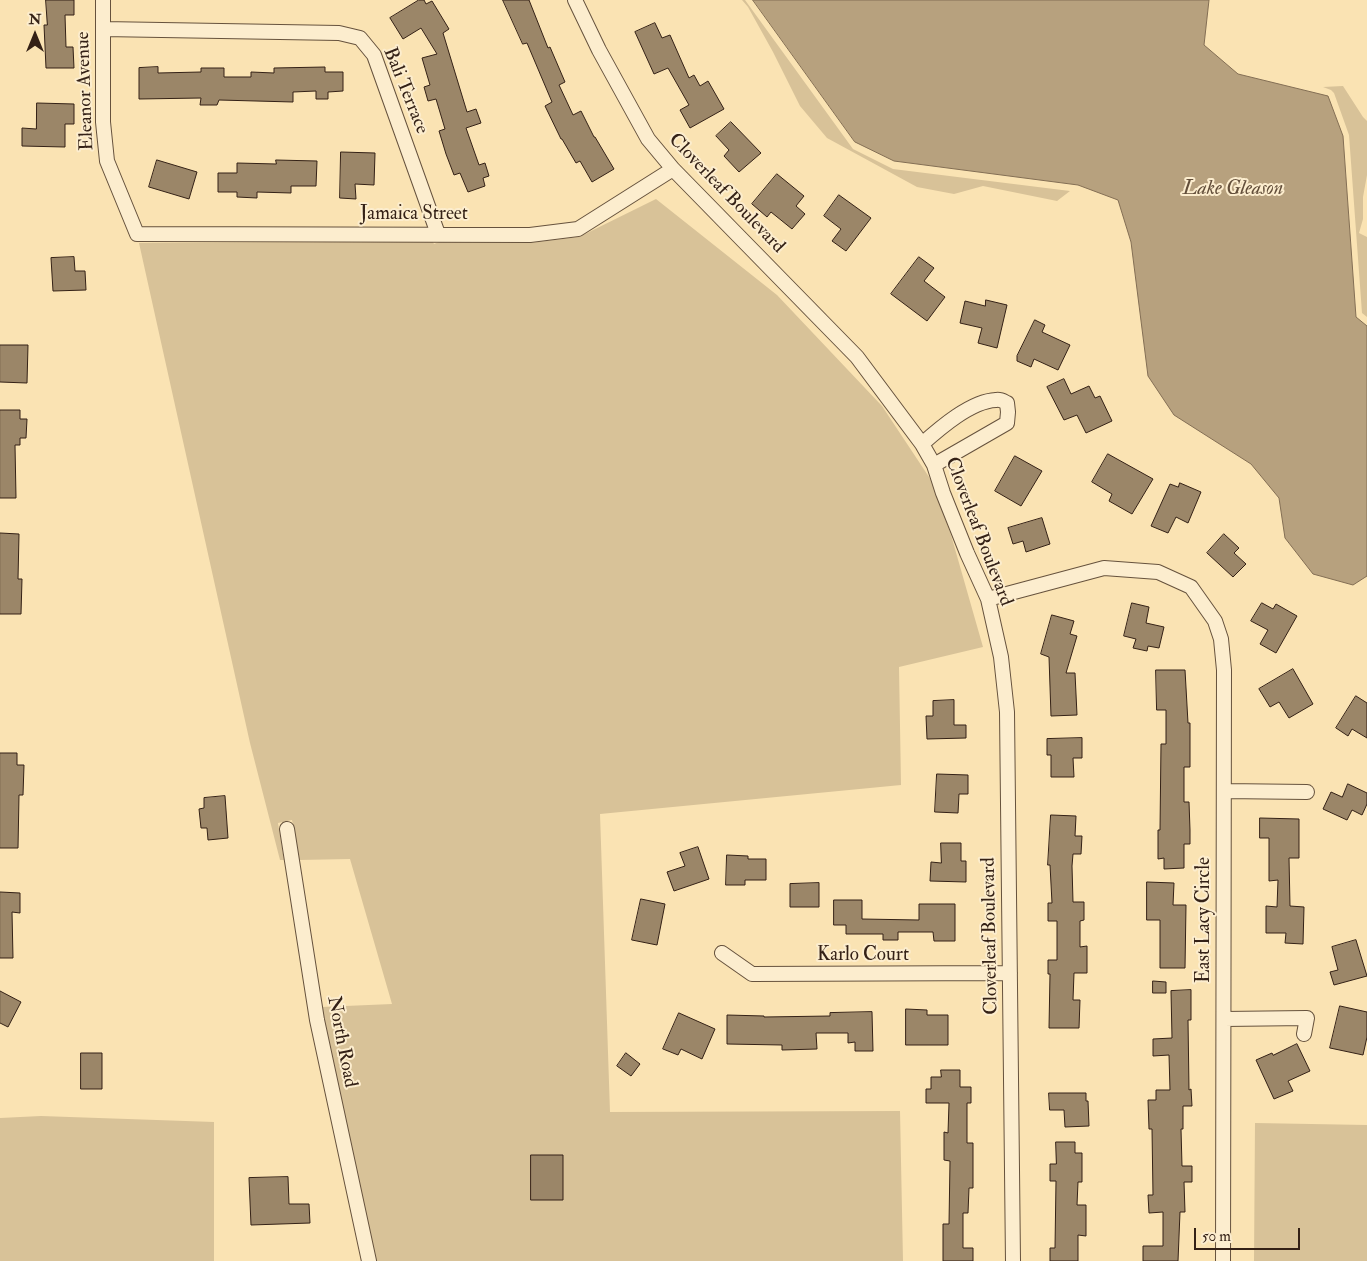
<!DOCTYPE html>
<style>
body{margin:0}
#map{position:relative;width:1367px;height:1261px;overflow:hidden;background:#fae3b3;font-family:"IM FELL Double Pica",serif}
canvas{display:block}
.north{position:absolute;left:10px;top:10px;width:50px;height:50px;-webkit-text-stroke:4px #fcedce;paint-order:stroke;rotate:0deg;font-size:14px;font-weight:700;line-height:20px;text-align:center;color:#342116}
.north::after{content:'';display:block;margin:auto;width:18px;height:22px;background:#342116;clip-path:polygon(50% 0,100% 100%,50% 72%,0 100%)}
.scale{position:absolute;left:1194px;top:1228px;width:106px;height:22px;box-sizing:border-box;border:2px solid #342116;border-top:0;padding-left:6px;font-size:15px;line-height:18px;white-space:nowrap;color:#342116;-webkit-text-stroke:4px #fcedce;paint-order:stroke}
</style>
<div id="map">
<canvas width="1367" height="1261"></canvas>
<div class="north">N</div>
<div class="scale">50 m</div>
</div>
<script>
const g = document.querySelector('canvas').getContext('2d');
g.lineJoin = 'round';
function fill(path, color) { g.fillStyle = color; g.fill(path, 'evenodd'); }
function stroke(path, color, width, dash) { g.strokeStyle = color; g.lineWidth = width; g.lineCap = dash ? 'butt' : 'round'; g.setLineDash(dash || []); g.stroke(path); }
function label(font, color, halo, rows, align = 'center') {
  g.font = font + ' "IM FELL Double Pica",serif'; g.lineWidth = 4; g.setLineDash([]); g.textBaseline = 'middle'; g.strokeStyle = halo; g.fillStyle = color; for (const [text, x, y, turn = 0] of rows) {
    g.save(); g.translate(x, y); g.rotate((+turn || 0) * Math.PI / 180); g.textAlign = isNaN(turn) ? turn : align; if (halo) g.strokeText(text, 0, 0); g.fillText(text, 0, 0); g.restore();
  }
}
fill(new Path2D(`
 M742,0H745L853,149L893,169L1070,191L1057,201L983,186L954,194L917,187L827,138L800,106L773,52L748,7Z
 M1343,86L1363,117L1367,121V175L1363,197V219L1359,233L1367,237V317L1362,313L1349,135L1334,93L1331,90L1323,87Z
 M656,199L777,295L882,406L931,480L951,535L983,647L899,667L901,785L600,814L610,1112L900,1111L903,1261H376L322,1007L392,1004L350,859L299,860L292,820L278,823L284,860H280L250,743L139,243L433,242L434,244L439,242L530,243L579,237Z
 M41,1116L214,1122V1261H0V1118Z
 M1255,1123L1367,1125V1261H1254Z`), '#d8c298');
const water = new Path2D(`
 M753,0H1209L1204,45L1238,74L1328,96L1343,136L1356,317L1367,326V576L1353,585L1313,574L1285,538L1279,498L1251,464L1174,415L1148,376L1131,242L1118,200L1078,185L894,161L855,142Z`);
fill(water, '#b7a17e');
stroke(water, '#836e54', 1);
const building = new Path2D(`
 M46,0H74V15H65L66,47H73L74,68H46L44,25H47Z
 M419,0H424L426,4L432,1L449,29L443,33L467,112L476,109L481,123L466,128L479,165L485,163L489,176L483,178L485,186L468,192L460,173L454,175L446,154L439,131L445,129L436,99L428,101L424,87L430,85L422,58L437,54L421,28L403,39L390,18Z
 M503,0H529L548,48L550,47L565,82L559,85L573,115L581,111L594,137H595L614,169L592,182L580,161L576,163L562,139H561L545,106L552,102L527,43L523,44Z
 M655,23L662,38L670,35L689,78L694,75L700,86L708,81L724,109L690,128L680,110L689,105L668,68L654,74L635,32Z
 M158,67V73L201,72V68H224V77H251V72L274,73V68L325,67V72H343V91L328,92V99H316V91L293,92V102L219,100L217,105H200L201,98L139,99V68Z
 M37,103L74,104V124H65V147L22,146V128L36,129Z
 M731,122L761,153L739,172L724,156L729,150L716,136Z
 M341,152L375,153L374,185L355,184L356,199L340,198Z
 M157,160L197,172L189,199L149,187Z
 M276,160L317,161L316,186H291V193L257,192V198L237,197V192H218V173H237V163L276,164Z
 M777,174L804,196L796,206L805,214L792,229L771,212L767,217L752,204Z
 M839,195L871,218L846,251L832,241L841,229L824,216Z
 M74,257L75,271H85L86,290L53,291L51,258Z
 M919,257L934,268L924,281L945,297L927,321L891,294Z
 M986,300L1007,305L997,348L978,343L982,328L960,323L965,301L985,306Z
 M1035,320L1045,325L1042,332L1070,345L1058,370L1034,359L1031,367L1017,361V356Z
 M0,345H28L27,383L0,382Z
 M1064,379L1071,394L1089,386L1095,398L1100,396L1112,421L1086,433L1077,415L1064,420L1047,387Z
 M0,410H20V419H27L26,438H20V445H15L16,498H0Z
 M1108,454L1153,479L1132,514L1109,501L1112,494L1092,482Z
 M1015,456L1042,471L1021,506L995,491Z
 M1180,483L1201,492L1188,523L1176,517L1168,533L1151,526L1170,484L1178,487Z
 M1042,518L1050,544L1026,552L1023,541L1013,544L1008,528Z
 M0,533L19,534L18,579H22L21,614H0Z
 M1224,534L1239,548L1234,553L1246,564L1233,577L1207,553Z
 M1132,603L1149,607L1146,623L1164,627L1159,648L1148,646L1147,651L1133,648L1136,639L1124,636Z
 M1262,603L1273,609L1276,604L1297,616L1276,653L1260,644L1268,630L1251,621Z
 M1052,615L1074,621L1070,634L1077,636L1066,673H1075L1077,715L1051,716L1049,657L1041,654Z
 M1293,669L1313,704L1289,718L1279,702L1270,707L1259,689Z
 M1156,670H1185L1188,723H1190V767H1184V802H1189L1190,830V844H1184V868L1164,869V858L1158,859V830H1160L1161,744H1166V710H1157Z
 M1356,696L1367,703V738L1352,729L1348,736L1336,728Z
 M954,700V725H966V738L927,739L926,716H933V701Z
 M1082,738V758H1073L1074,777H1051V755H1047V739Z
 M0,753H17V765H24L23,795H19L18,848H0Z
 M937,774L968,775V794H959L958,813L935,812Z
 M1348,784L1367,793V804L1362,815L1352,810L1347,820L1323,809L1331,792L1342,797Z
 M225,796L228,838L208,840L207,828H201L199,809L204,808V798Z
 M1051,815L1076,816L1075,836H1082L1081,854H1073L1072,866L1073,902H1084V920L1080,921V947L1087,946V973H1074L1073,1000H1080L1079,1028H1049L1050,974H1048V960H1057V921H1048V903H1052L1050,865H1048Z
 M1260,818L1299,819V858H1289L1290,906L1304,907L1303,944L1285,943L1286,933H1266V906L1277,907L1278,880L1269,881V838H1260Z
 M941,843H961V861H966V882L930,881L931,862L941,863Z
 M698,847L709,879L674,891L667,872L685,866L680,853Z
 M727,855L748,856V859H766V880H745V885H726Z
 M1147,882L1174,883L1173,905H1186L1185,968H1160V920H1147Z
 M819,883V907H790V884Z
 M0,892L20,893V913L12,912L13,958H0Z
 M641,899L665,904L657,945L632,940Z
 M834,900H862V919L919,920V904H955V941H934L933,932H898V940H883V934H846V925H834Z
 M1356,940L1367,976L1334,985L1330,972L1338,970L1332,947Z
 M1153,981L1166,982V993H1153Z
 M1191,990V1020H1188L1189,1090L1191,1089L1192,1106H1183V1129H1181L1182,1166H1192V1182H1184L1185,1212H1180L1178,1261H1143V1246H1163V1212L1149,1213L1148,1195H1153L1152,1129H1149L1148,1100H1156V1090H1170L1169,1055L1153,1056V1039L1172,1038L1171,991Z
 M0,991L21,1002L8,1027L0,1023Z
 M1340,1006L1367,1012V1037L1363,1055L1330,1048Z
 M906,1009L927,1010V1015H948V1045H906Z
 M872,1012L873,1051H855V1042L848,1043V1033H816L817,1049L782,1050V1045L727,1044V1015L764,1016V1017L830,1016V1013Z
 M679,1013L715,1029L702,1059L681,1049L678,1055L663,1049Z
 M1297,1044L1310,1071L1288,1081L1293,1091L1274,1099L1256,1060L1272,1053L1273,1055Z
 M81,1053H102V1089H81Z
 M626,1053L640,1064L631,1076L617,1066Z
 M941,1070H960V1087H971V1103H967V1143H973V1188H969L968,1213H963V1248H973V1261H943V1224H949L950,1161L944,1160V1132L948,1133L949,1103H926V1089H931V1077H941Z
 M1049,1093H1086V1101H1088L1089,1126L1065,1127L1064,1110H1050Z
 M1056,1142H1075V1153H1082V1182H1078L1077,1205H1086V1236L1078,1235V1261H1050V1248H1055L1056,1181H1050V1164H1056Z
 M531,1155H563V1200H531Z
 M288,1177L289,1204H309L310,1223L251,1225L249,1178Z`);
fill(building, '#9b8668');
stroke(building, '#342116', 1);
const minor = new Path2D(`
 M103,0V122L107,161L137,234L530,235L578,229L673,169
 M575,0L599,50L648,139L673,169L857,357L922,444L934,465L943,493L967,553L988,599L1001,657L1007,712L1013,1261
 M103,29L339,33L360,38L374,55L438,234
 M922,444C940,428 971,401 996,400C1000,399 1003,401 1007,403L1008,412L1007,423L934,465
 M988,599L1104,568L1158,572L1191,587L1215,621L1221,639L1224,670L1223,1261
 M1224,791L1307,792
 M287,829L317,1020L369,1261
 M722,953L752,974L1010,973
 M1224,1019L1307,1018L1304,1034`);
stroke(minor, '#66523d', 16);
stroke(minor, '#fcedce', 14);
label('19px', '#342116', '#fcedce', [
 ["Eleanor Avenue",86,91,-92],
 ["Bali Terrace",405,91,68],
 ["Cloverleaf Boulevard",726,194,46],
 ["Jamaica Street",414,215],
 ["Cloverleaf Boulevard",978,532,69],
 ["East Lacy Circle",1205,920,-90],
 ["Cloverleaf Boulevard",991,936,-91],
 ["Karlo Court",863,956],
 ["North Road",341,1042,79]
]);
label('italic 20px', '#624e3a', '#fcedce', [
 ["Lake Gleason",1233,190]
]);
</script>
